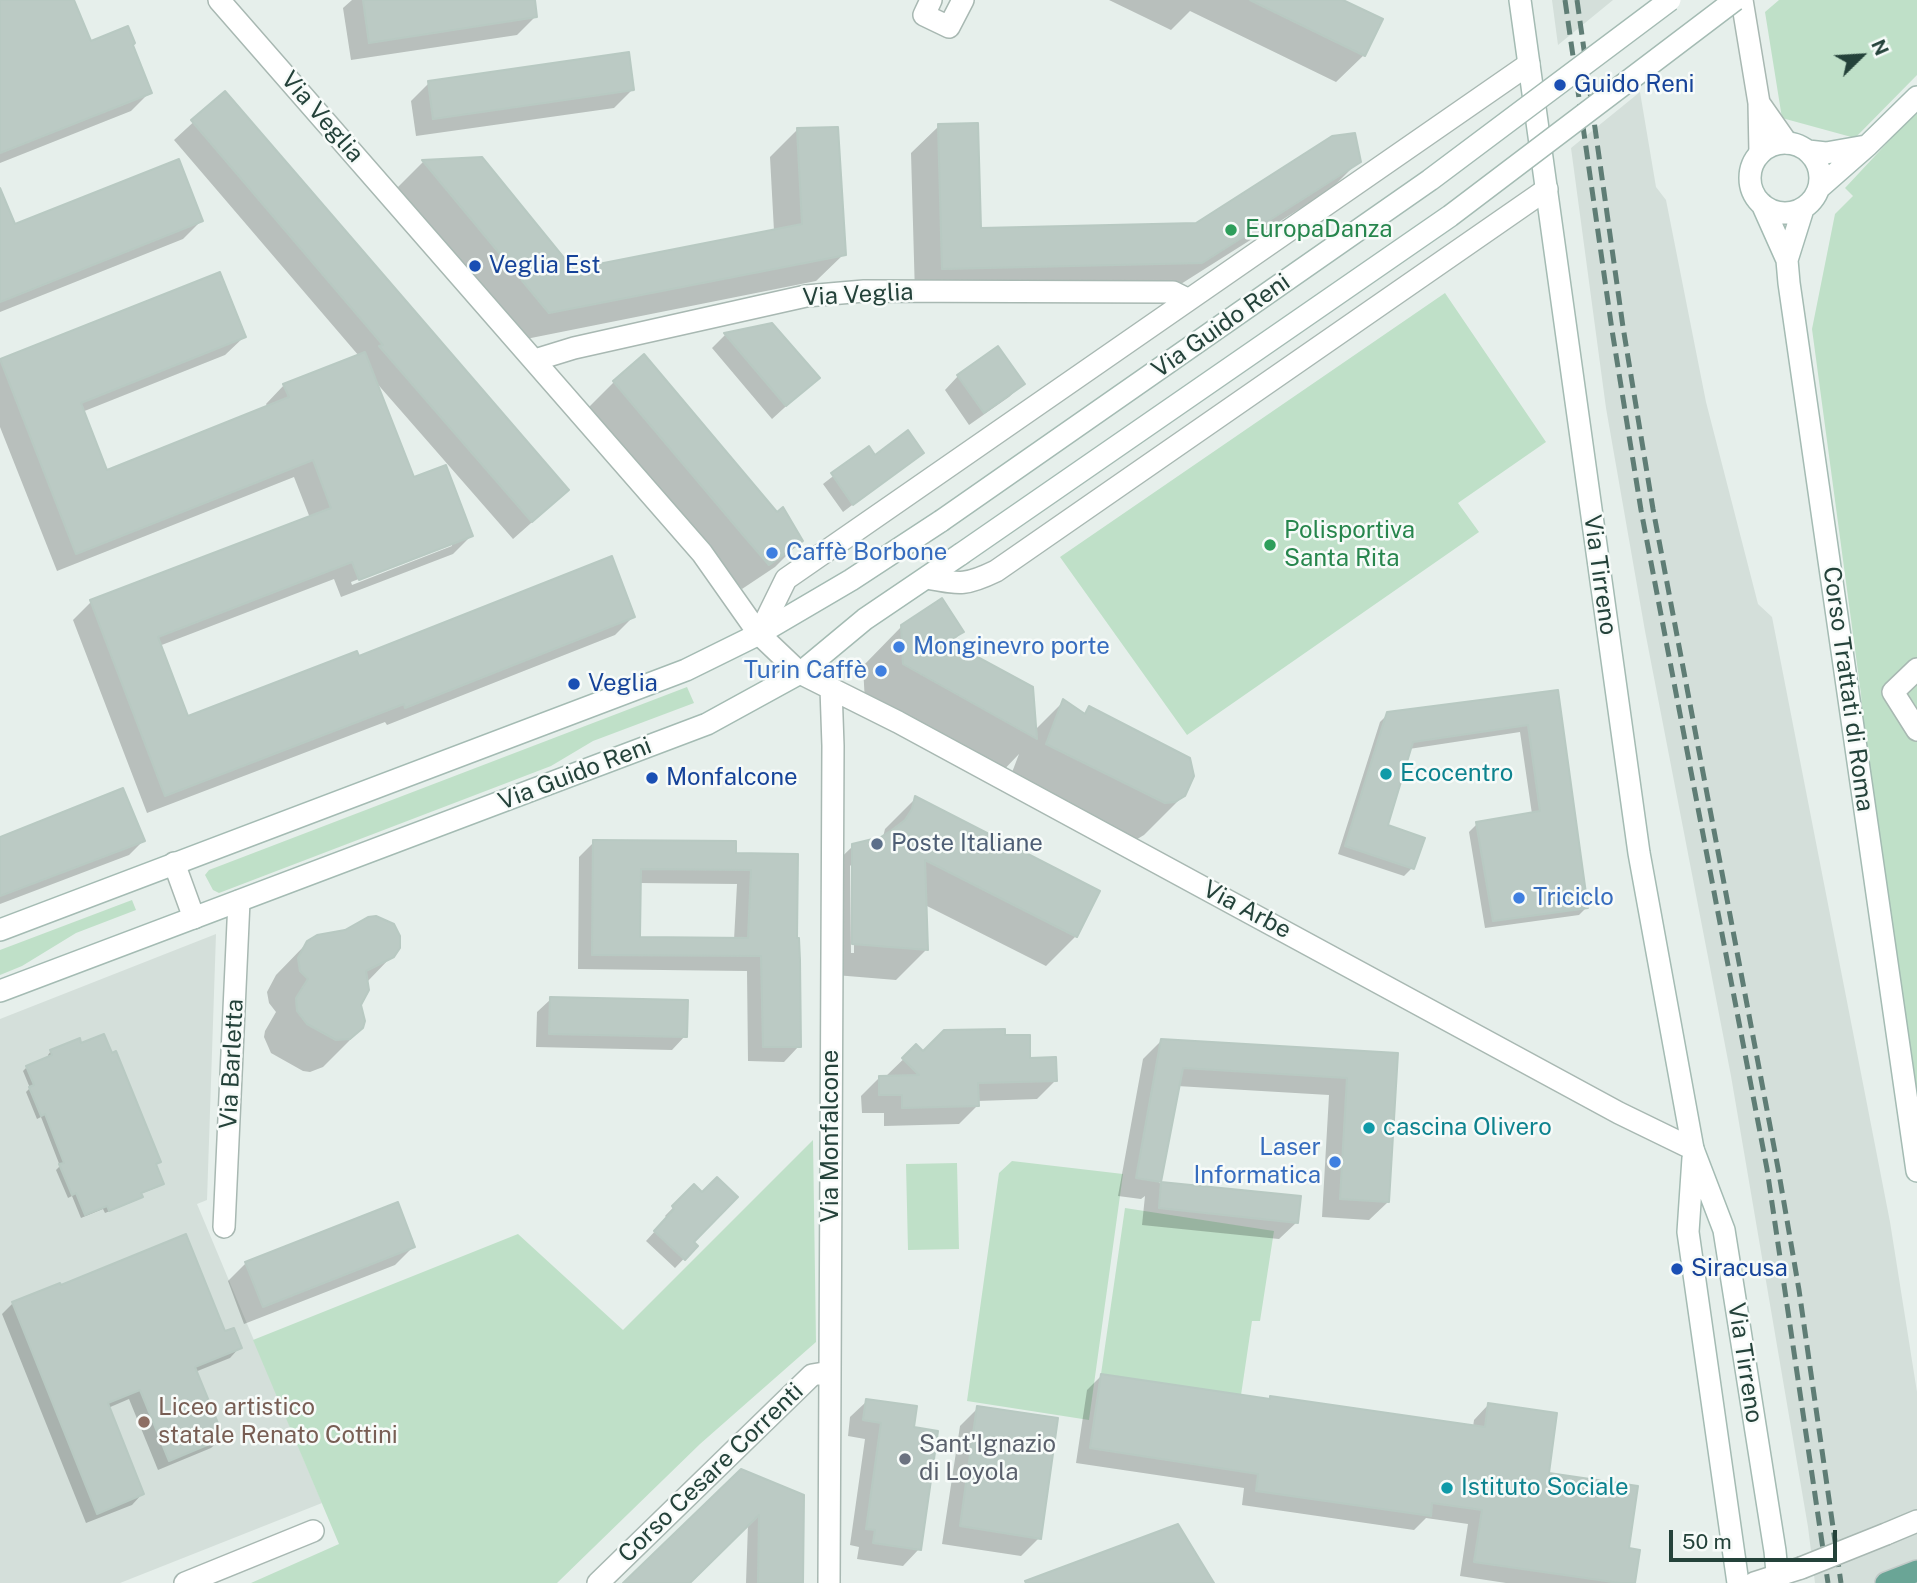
<!DOCTYPE html>
<meta charset="utf-8">
<style>
body{margin:0}
#map{position:relative;width:1917px;height:1583px;overflow:hidden;background:#e6efeb;font-family:"Public Sans",sans-serif}
canvas{display:block}
.north{position:absolute;left:1826px;top:21px;width:70px;height:70px;-webkit-text-stroke:5px #f7fbf9;paint-order:stroke;rotate:66deg;font-size:19px;font-weight:700;line-height:28px;text-align:center;color:#24423a}
.north::after{content:'';display:block;margin:auto;width:24px;height:32px;background:#24423a;clip-path:polygon(50% 0,100% 100%,50% 72%,0 100%)}
.scale{position:absolute;left:1669px;top:1530px;width:168px;height:32px;box-sizing:border-box;border:4px solid #24423a;border-top:0;padding-left:9px;font-size:21px;line-height:24px;white-space:nowrap;color:#24423a;-webkit-text-stroke:5px #f7fbf9;paint-order:stroke}
</style>
<div id="map">
<canvas width="1917" height="1583"></canvas>
<div class="north">N</div>
<div class="scale">50 m</div>
</div>
<script>
const g = document.querySelector('canvas').getContext('2d');
g.lineJoin = 'round';
function fill(path, color) { g.fillStyle = color; g.fill(path, 'evenodd'); }
function stroke(path, color, width, dash) { g.strokeStyle = color; g.lineWidth = width; g.lineCap = dash ? 'butt' : 'round'; g.setLineDash(dash || []); g.stroke(path); }
function label(font, color, halo, rows, align = 'center') {
  g.font = font + ' "Public Sans",sans-serif'; g.lineWidth = 5; g.setLineDash([]); g.textBaseline = 'middle'; g.strokeStyle = halo; g.fillStyle = color; for (const [text, x, y, turn = 0] of rows) {
    g.save(); g.translate(x, y); g.rotate((+turn || 0) * Math.PI / 180); g.textAlign = isNaN(turn) ? turn : align; if (halo) g.strokeText(text, 0, 0); g.fillText(text, 0, 0); g.restore();
  }
}
fill(new Path2D(`
 M1552,0H1613L1558,45Z
 M1640,92L1656,187L1666,200L1706,402L1758,604L1772,617L1890,1222L1917,1392V1583H1815L1808,1527L1731,1076L1645,631L1606,408L1571,148Z
 M216,934L207,1200L197,1204L322,1503L120,1583H0V1019Z`), '#d4dfda');
fill(new Path2D(`
 M1779,0H1917V75L1855,138L1782,118L1765,12Z
 M1917,111V1101L1868,795L1861,694L1812,329L1835,214L1853,196L1845,188Z
 M1445,293L1546,442L1458,503L1479,532L1187,735L1060,557Z
 M687,687L694,703L593,741L551,766L219,893L213,890L205,875L209,870Z
 M132,900L136,910L76,933L22,966L0,975V950Z
 M813,1140L816,1342L700,1444L557,1583H251L339,1544L253,1340L518,1234L623,1330Z
 M1012,1161L1123,1174L1089,1420L967,1401L999,1173Z
 M957,1163L959,1249L908,1250L906,1164Z
 M1125,1208L1274,1231L1260,1321H1252L1241,1395L1101,1374Z`), '#bfe0c8');
fill(new Path2D(`
 M0,0H73L90,44L131,45L150,92L131,111L0,163Z
 M352,0H533L535,17L517,35L351,60L343,8Z
 M1109,0H1339L1364,55L1336,82L1190,11L1171,30Z
 M429,83L632,90L614,108L416,136L411,101Z
 M224,94L548,508L513,539L374,380L413,479L471,536L453,554L341,597L334,579L159,646L187,718L358,659L633,617L615,635L387,725L385,722L147,813L73,620L91,602L310,518L294,477L57,571L0,427V361L219,274L244,337L225,355L82,412L106,472L268,408L266,404L284,385L359,356L174,140ZM452,543V546L352,585L351,582Z
 M939,126L979,230L1196,225L1359,161L1331,189L1173,289L915,295L911,153Z
 M797,130L844,254L816,281L521,340L396,189L423,162L481,159L572,271L774,231L770,157Z
 M0,190L14,227L201,221L183,239L0,312Z
 M772,325L817,378L772,419L712,348L725,335Z
 M958,376L1023,384L1009,397L969,425L945,390Z
 M614,382L801,541L775,567L742,589L589,407Z
 M868,449L874,457L922,452L843,512L823,484Z
 M902,626L962,632L950,644L1034,731L1063,702L1083,715L1090,708L1184,795L1144,835L1134,841L1008,783L1019,754L997,777L865,703L863,666Z
 M1557,692L1587,907L1579,915L1485,928L1469,832L1477,824L1532,814L1520,732L1409,749L1386,827L1412,868L1404,876L1338,854L1380,722L1388,714Z
 M915,799L1076,936L1046,966L925,905L927,949L896,980L823,974L822,876L853,846L883,837L885,829ZM854,862V953H851L850,866Z
 M143,841L129,855L0,904V842Z
 M594,842L734,854L797,856L795,940L799,1046L784,1062L748,1061L747,971L578,969L579,857ZM639,883L737,884L734,940L639,939Z
 M308,942L392,956L366,983L359,1004L356,1034L323,1067L310,1072L303,1071L271,1053L264,1037L265,1031L276,1012L269,1003L267,992L276,975Z
 M551,999L685,1036L672,1050L536,1047L537,1012Z
 M1162,1040L1396,1054L1388,1202L1369,1220L1322,1217L1329,1095L1177,1086L1159,1183L1299,1198L1297,1222L1279,1239L1142,1225L1145,1196L1141,1199L1118,1196L1143,1059Z
 M916,1047L923,1053L1029,1060L1055,1081L1037,1099L977,1101V1106L959,1124L884,1126V1113H862L861,1096L879,1078H884Z
 M51,1051L159,1162L155,1166L162,1183L158,1187L140,1194L137,1200L105,1213L103,1209L81,1218L72,1196L68,1198L56,1170L60,1166L41,1117L37,1119L26,1092L30,1088L23,1071L27,1067L49,1058L48,1055Z
 M694,1186L691,1242L696,1246L675,1268L646,1241L667,1218L665,1216Z
 M413,1247L395,1265L244,1324L228,1281L246,1263Z
 M13,1303L224,1334L240,1347L230,1358L195,1372L222,1438L211,1448L158,1470L129,1399L108,1408L142,1494L132,1505L86,1523L2,1314Z
 M1102,1375L1268,1401L1271,1398L1473,1427L1474,1420L1488,1405L1547,1474L1627,1550L1633,1583H1506L1460,1576L1468,1524L1426,1518L1414,1530L1242,1505L1244,1488L1076,1463L1087,1390Z
 M867,1401L912,1429L919,1549L903,1566L857,1559L859,1547L850,1545L865,1439L848,1436L850,1417Z
 M978,1408L1039,1538L1021,1556L942,1544L960,1426Z
 M741,1471L801,1583H746L748,1524L688,1583H626Z`), '#0003');
const building = new Path2D(`
 M0,0H74L91,41L128,26L135,43L133,45L152,93L0,153Z
 M363,0H535L537,17L369,43Z
 M1250,0H1343L1383,19L1365,56Z
 M629,52L634,90L433,119L428,81Z
 M225,91L569,490L532,522L379,346L383,345L191,120Z
 M978,123L981,228L1196,223L1332,136L1355,133L1361,162L1202,263L942,269L938,124Z
 M838,127L846,255L549,313L422,160L482,157L573,269L802,224L797,128Z
 M179,159L203,221L0,302V188L15,224Z
 M220,272L246,337L81,403L107,470L289,397L283,384L365,352L414,477L446,465L473,536L359,580L352,562L158,637L188,716L357,651L359,656L612,556L635,617L405,708L404,704L165,796L90,600L331,508L313,460L76,554L0,359Z
 M772,323L820,378L786,406L724,333Z
 M998,346L1025,384L984,413L957,375Z
 M644,354L777,512L783,507L803,541L769,565L744,536L613,381Z
 M908,430L924,453L853,505L831,473L869,446L875,455Z
 M942,598L964,632L948,641L1033,687L1037,739L903,664L901,625Z
 M1558,690L1588,908L1493,921L1476,822L1540,811L1528,725L1413,742L1388,825L1425,838L1414,869L1345,846L1387,712Z
 M1063,699L1085,714L1089,706L1190,758L1194,776L1185,796L1175,802L1165,803L1046,744Z
 M123,788L145,841L0,896V837Z
 M915,796L1100,891L1077,937L925,860L928,950L852,944V844L881,837L892,830L905,820L912,809Z
 M593,840L736,841V853L798,854L797,938H799L800,960L801,1047H763L761,956L592,955ZM641,869L751,870L748,938L640,937Z
 M376,916L394,924L400,936V948L394,957L366,971L369,990L361,1005L365,1021L363,1028L350,1039L336,1040L307,1024L297,1011L296,998L308,979L300,971L298,958L307,941L317,935L345,930L368,917Z
 M550,997L688,1000L687,1037L549,1034Z
 M1005,1029V1035H1030V1058L1056,1057L1057,1081L978,1083L979,1106L902,1108V1095H879V1076L919,1075L902,1058L916,1044L923,1051L944,1030Z
 M104,1034L112,1053L116,1051L161,1162L156,1164L164,1184L141,1193L143,1197L109,1211L107,1206L85,1215L76,1193L72,1195L59,1164L64,1163L45,1114L41,1116L29,1087L34,1085L26,1066L52,1055L50,1050L80,1038L81,1043Z
 M1161,1039L1398,1053L1389,1202L1340,1199L1347,1078L1183,1068L1161,1182L1136,1178Z
 M717,1177L738,1197L694,1242L698,1246L685,1260L654,1231L674,1209L672,1206L694,1184L702,1192Z
 M1161,1182L1301,1196L1298,1223L1159,1208Z
 M398,1202L415,1247L263,1307L245,1262Z
 M186,1234L225,1331L234,1328L242,1348L195,1367L224,1438L169,1461L140,1390L108,1403L144,1494L97,1514L12,1302L60,1283L61,1285Z
 M1101,1374L1270,1399V1396L1485,1427L1488,1403L1557,1413L1549,1473L1638,1486L1629,1548L1640,1550L1635,1583H1620L1474,1562L1482,1510L1432,1503L1431,1516L1256,1491L1258,1474L1090,1448Z
 M866,1399L917,1406L914,1427L938,1431L921,1550L873,1543L875,1530L866,1529L881,1423L863,1420Z
 M977,1406L1058,1418L1041,1539L960,1526Z
 M741,1469L804,1495L803,1583H758L759,1515L690,1583H623Z
 M1178,1524L1214,1583H1026L1025,1581Z`);
fill(building, '#bbcac4');
stroke(building, '#b8c9c2', 2);
const street = new Path2D(`
 M219,0L702,553L759,634L800,673L898,722L1619,1113L1693,1149
 M931,0L924,15L949,27L963,0
 M1742,0L1759,103L1760,153
 M1759,103L1787,143
 M535,360L574,348L806,296L864,291L1173,292L1187,299
 M927,578C960,584 965,586 996,571L1547,189
 M759,634L786,579L1529,64
 M1917,669L1893,692L1917,730
 M174,863L194,918
 M224,1227L239,901
 M1886,1534L1917,1521
 M185,1583L313,1531
 M598,1583L812,1375L830,1372
 M829,1583L833,746L831,688
 M1754,1583L1801,1568`);
const secondary = new Path2D(`
 M1520,0L1639,853L1693,1149L1724,1230L1775,1551L1778,1583
 M1750 178a35 35 0 1 1 70 0a35 35 0 1 1-70 0Z
 M1808,151L1826,153L1866,146
 M1819,188L1868,145L1917,97
 M1762,204L1787,260
 M1803,209L1787,260L1789,283L1917,1171
 M0,930L686,670L759,634L851,580L941,521
 M0,991L707,724L800,673L865,619L961,554
 M1693,1158L1688,1232L1738,1583`);
const primary = new Path2D(`
 M1886,1583L1917,1571`);
stroke(street, '#a8b8b2', 24);
stroke(secondary, '#a4bbb3', 24);
stroke(primary, '#c2cac8', 24);
stroke(street, '#fff', 21);
stroke(secondary, '#fff', 21);
stroke(primary, '#6aa596', 21);
stroke(new Path2D(`
 M1565,0L1612,330L1641,510L1767,1169L1828,1583
 M1577,0L1623,327L1653,509L1778,1168L1799,1290L1841,1583`), '#5f7d75', 5, [14, 7]);
const streetBridge = new Path2D(`
 M1801,1568L1886,1534`);
const secondaryBridge = new Path2D(`
 M941,521L1430,180L1670,0
 M961,554L1450,216L1735,0`);
stroke(streetBridge, '#a8b8b2', 24, []);
stroke(secondaryBridge, '#a4bbb3', 24, []);
stroke(streetBridge, '#fff', 21);
stroke(secondaryBridge, '#fff', 21);
for (const [x, y, r, color] of [
 [1560,85,7,"#1a4fb4"],
 [1231,230,7,"#2e9e5b"],
 [475,266,7,"#1a4fb4"],
 [1270,545,7,"#2e9e5b"],
 [772,553,7,"#3f7fe0"],
 [899,647,7,"#3f7fe0"],
 [881,671,7,"#3f7fe0"],
 [574,684,7,"#1a4fb4"],
 [1386,774,7,"#0f9aa8"],
 [652,778,7,"#1a4fb4"],
 [877,844,7,"#5c6f8a"],
 [1519,898,7,"#3f7fe0"],
 [1369,1128,7,"#0f9aa8"],
 [1335,1162,7,"#3f7fe0"],
 [1677,1269,7,"#1a4fb4"],
 [144,1422,7,"#8d6e63"],
 [905,1459,7,"#6b7280"],
 [1447,1488,7,"#0f9aa8"]
]) { const dot = new Path2D(); dot.arc(x, y, r, 0, 2 * Math.PI); g.fillStyle = color; g.fill(dot); stroke(dot, '#f7fbf9', 2.5); }
label('24px', '#164399', '#f7fbf9', [
 ["Guido Reni",1574,85],
 ["Veglia Est",489,266],
 ["Veglia",588,684],
 ["Monfalcone",666,778],
 ["Siracusa",1691,1269]
], 'left');
label('24px', '#24423a', '#f7fbf9', [
 ["Via Veglia",322,117,49],
 ["Via Veglia",858,295,-3],
 ["Via Guido Reni",1221,326,-35],
 ["Via Tirreno",1600,575,82],
 ["Corso Trattati di Roma",1848,689,82],
 ["Via Guido Reni",575,774,-21],
 ["Via Arbe",1247,910,28],
 ["Via Barletta",232,1064,-87],
 ["Via Monfalcone",831,1136,-90],
 ["Via Tirreno",1745,1363,81],
 ["Corso Cesare Correnti",711,1473,-44]
]);
label('24px', '#27864d', '#f7fbf9', [
 ["EuropaDanza",1245,230],
 ["Polisportiva",1284,531],
 ["Santa Rita",1284,559]
], 'left');
label('24px', '#366cbe', '#f7fbf9', [
 ["Caffè Borbone",786,553],
 ["Monginevro porte",913,647],
 ["Turin Caffè",867,671,"right"],
 ["Triciclo",1533,898],
 ["Laser",1321,1148,"right"],
 ["Informatica",1321,1176,"right"]
], 'left');
label('24px', '#0d838f', '#f7fbf9', [
 ["Ecocentro",1400,774],
 ["cascina Olivero",1383,1128],
 ["Istituto Sociale",1461,1488]
], 'left');
label('24px', '#4e5e75', '#f7fbf9', [
 ["Poste Italiane",891,844]
], 'left');
label('24px', '#785e54', '#f7fbf9', [
 ["Liceo artistico",158,1408],
 ["statale Renato Cottini",158,1436]
], 'left');
label('24px', '#5b616d', '#f7fbf9', [
 ["Sant'Ignazio",919,1445],
 ["di Loyola",919,1473]
], 'left');
</script>
